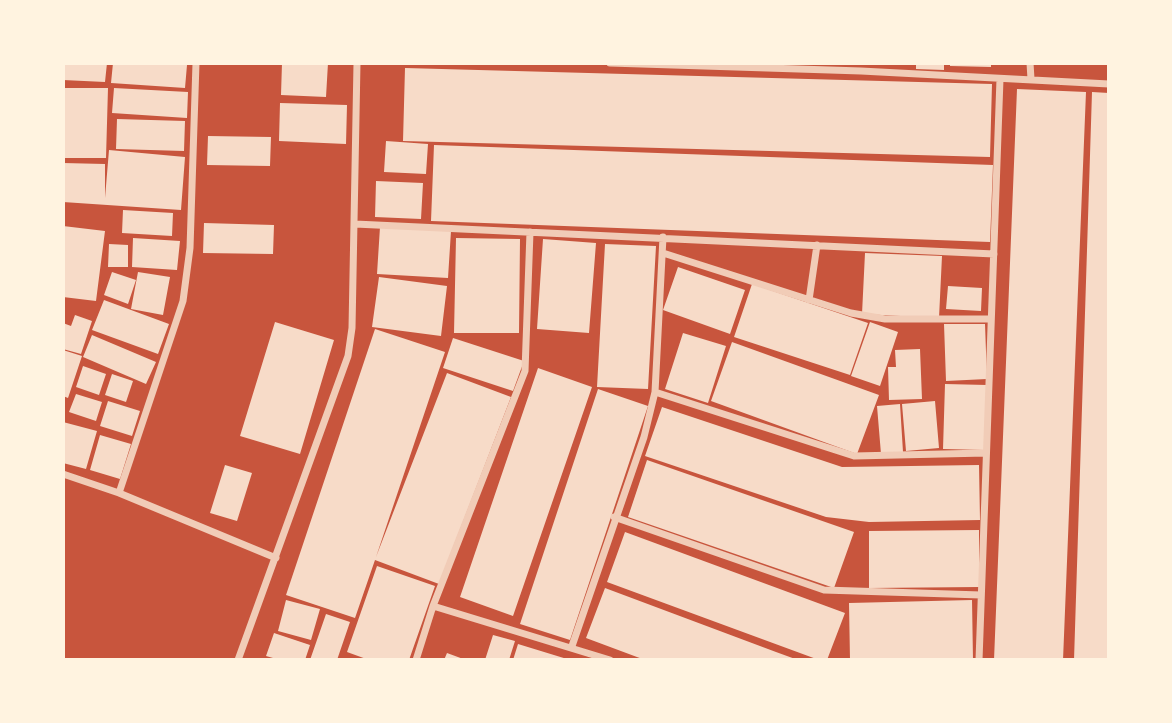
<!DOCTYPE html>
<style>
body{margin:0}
#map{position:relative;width:1172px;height:723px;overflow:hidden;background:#c8553d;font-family:Helvetica,sans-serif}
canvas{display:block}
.frame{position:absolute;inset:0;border:65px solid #fff3e0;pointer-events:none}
</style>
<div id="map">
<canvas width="1172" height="723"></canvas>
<div class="frame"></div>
</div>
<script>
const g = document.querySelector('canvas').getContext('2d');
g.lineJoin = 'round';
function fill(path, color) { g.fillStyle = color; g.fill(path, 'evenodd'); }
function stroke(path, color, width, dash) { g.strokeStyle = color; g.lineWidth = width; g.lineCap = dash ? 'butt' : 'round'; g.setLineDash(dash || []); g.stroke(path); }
fill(new Path2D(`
 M63,63H107L105,82L63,80Z
 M113,63L187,65L185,88L111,83Z
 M282,63H328L326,97L281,95Z
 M916,63H944V70L916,69Z
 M950,63H991V67L950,66Z
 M405,68L992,84L990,157L403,141Z
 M63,88H108L106,158H63Z
 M114,88L188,92L187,118L112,113Z
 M1017,89L1086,92L1063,660H994Z
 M1092,92L1109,93V660H1074Z
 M280,103L347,105L346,144L279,141Z
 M117,119L185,121L184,151L116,149Z
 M208,136L271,137L270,166L207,165Z
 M386,141L428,144L426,174L384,172Z
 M434,145L993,165L990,242L431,221Z
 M109,150L185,157L181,210L63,202V163L105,164V198Z
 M376,181L423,183L421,219L375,217Z
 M123,210L173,213L172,236L122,233Z
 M204,223L274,225L273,254L203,253Z
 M63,226L105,231L96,301L63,297Z
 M380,227L451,231L448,278L377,274Z
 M133,238L180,241L177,270L132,267Z
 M456,238L520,239L519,333H454Z
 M543,239L596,243L589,333L537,329Z
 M109,244L128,245V267H108Z
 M605,244L656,246L648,389L597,387Z
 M865,253L942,256L939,318L862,314Z
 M678,267L745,290L730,334L663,310Z
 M112,272L136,280L128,304L104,295Z
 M138,272L170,277L163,315L131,309Z
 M379,277L447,286L441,336L372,327Z
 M752,284L868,323L850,375L734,337Z
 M948,286L982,288L981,311L946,309Z
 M104,300L169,324L158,354L92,330Z
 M75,315L92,321L81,354L63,349V323L71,326Z
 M275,322L334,340L300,454L240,436Z
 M870,322L898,332L880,386L851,376Z
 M944,324H985L987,379L946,381Z
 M375,329L445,352L376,557L447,373L511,397L439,584L375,560L355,618L286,595Z
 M683,333L726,346L708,403L665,389Z
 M92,335L156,362L146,384L83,357Z
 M453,338L524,361L513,391L443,368Z
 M732,342L879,395L857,454L711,401Z
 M920,349L922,399L889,400L888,367H896L895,350Z
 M63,350L82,356L68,398L63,396Z
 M83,366L106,374L99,395L76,387Z
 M538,368L592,387L513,616L460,597Z
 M112,374L133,381L126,402L105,395Z
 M945,384L987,385L984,450L943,449Z
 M598,389L648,406L570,640L520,624Z
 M76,394L102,402L96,421L69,412Z
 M108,401L140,411L132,436L100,426Z
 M935,401L939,448L906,451L902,404Z
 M900,404L903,452L881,454L877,406Z
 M662,407L842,467L979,465L980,520L869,522L826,517L645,456Z
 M63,422L97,431L86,469L63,463Z
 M100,435L131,444L120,479L90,470Z
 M647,460L854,532L834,588L628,517Z
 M225,465L252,473L237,521L210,513Z
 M979,530V587L869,588V531Z
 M625,532L845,613L827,660H819L607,582Z
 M377,566L435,586L409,660H369L347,652Z
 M605,588L776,652L798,660H645L586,638Z
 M286,600L320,609L311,640L278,631Z
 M972,600L973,660H850L849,603Z
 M326,614L350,622L337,660H310Z
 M274,633L310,645L305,660H280L266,656Z
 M493,635L515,641L509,660H485Z
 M518,644L567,659V660H513Z
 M447,653L466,660H444Z`), '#f7dbc8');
stroke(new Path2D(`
 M610,63L861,71L1109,84
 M1030,63L1031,79
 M355,224L994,254
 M663,253L851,313L885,319H990
 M809,300L817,245
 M655,392L854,456L986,453
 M63,474L119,493L276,558
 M119,493L183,301L190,248L196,63
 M614,517L824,590L981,595
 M433,606L610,660
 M572,646L644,437L655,392L663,237
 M238,660L348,356L352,328L357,63
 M416,660L433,606L525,371L530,232
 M979,660L1000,79`), '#f1ccb7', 7);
</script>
